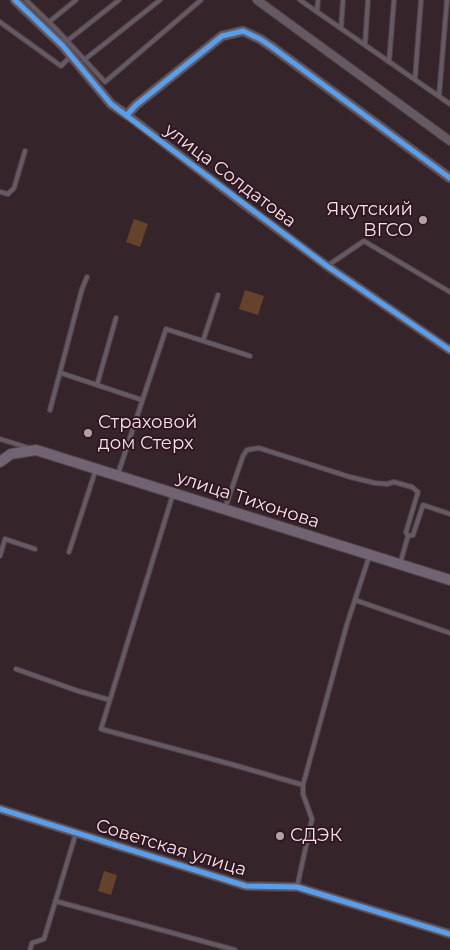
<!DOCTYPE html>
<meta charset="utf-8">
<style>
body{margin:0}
canvas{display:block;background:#35252b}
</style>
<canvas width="450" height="950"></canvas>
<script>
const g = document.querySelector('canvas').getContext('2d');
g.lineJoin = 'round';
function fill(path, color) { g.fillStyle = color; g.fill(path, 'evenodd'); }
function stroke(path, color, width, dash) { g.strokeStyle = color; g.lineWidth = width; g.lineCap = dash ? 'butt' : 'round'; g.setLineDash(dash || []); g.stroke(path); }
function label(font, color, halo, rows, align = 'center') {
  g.font = font + ' Montserrat,sans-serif'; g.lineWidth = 4; g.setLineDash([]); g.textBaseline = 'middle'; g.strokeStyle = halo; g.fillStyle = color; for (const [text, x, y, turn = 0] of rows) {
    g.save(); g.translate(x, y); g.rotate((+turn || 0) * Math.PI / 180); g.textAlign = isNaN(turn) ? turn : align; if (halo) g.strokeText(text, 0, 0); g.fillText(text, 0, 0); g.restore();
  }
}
fill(new Path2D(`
 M134,219L148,224L140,247L126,242Z
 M245,290L264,296L258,315L239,309Z
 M104,871L117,875L111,895L98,891Z`), '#65422c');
const service = new Path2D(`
 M26,0L59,32L105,82L201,0
 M300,0L450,104
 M317,12L318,0
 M0,22L61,66L70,57
 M49,22L76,0
 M341,28L343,0
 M67,41L119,0
 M365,45L368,0
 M84,60L160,0
 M389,62L394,0
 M415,79L421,0
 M439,96L447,0
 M0,192L8,194L14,188L25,151
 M327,266L364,241L450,292
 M203,341L218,295
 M61,373L142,400
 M97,385L116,318
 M50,410L82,289L87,277
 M0,439L29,448
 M118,474L166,329L250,356
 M173,494L101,729L234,765L303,785
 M225,508L243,456L247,450L259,448L350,477L375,483L387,484L394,482L401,484L412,487L418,492L406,532L408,536L400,564
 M408,536L413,535L423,505L450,514
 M69,552L96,469
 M0,556L5,539L35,549
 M355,600L450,633
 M16,669L78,691L110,700
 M297,887L312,819L303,794V785L347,624L369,557
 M55,901L235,950
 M30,950L32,943L44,939L76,833`);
const minor = new Path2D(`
 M257,0L450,141
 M127,115L242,203L327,266L450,350
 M0,809L246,886L297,887L450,934`);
const tertiary = new Path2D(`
 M15,0L63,46L111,104L127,115L136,105L222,36L243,31L260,39L272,47L450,178`);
const secondary = new Path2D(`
 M0,462L11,454L36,450L450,580`);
stroke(service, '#4e4146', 6);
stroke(minor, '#4e4146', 10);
stroke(tertiary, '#4e4146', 11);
stroke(secondary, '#4e4146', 12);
stroke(service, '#655963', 4);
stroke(minor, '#655963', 8);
stroke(tertiary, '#655963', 9);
stroke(secondary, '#716371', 10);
stroke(new Path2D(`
 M15,0L63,46L111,104L327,266L450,350
 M127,115L136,105L222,36L243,31L260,39L272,47L450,178
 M0,809L246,886L297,887L450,934`), '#5a9eea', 5);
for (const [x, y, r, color] of [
 [423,220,5,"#b2a0a6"],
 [88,433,5,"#b2a0a6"],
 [280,836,5,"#b2a0a6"]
]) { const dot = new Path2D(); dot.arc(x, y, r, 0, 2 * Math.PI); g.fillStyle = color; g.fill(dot); stroke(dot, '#301621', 2); }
label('18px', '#f5e2e8', '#301621', [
 ["улица Солдатова",230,176,37],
 ["улица Тихонова",248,500,18],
 ["Советская улица",171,848,17]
]);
label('18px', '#f5e2e8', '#301621', [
 ["Якутский",413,210,"right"],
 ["ВГСО",413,231,"right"],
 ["Страховой",98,423],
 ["дом Стерх",98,444],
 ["СДЭК",290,836]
], 'left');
</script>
